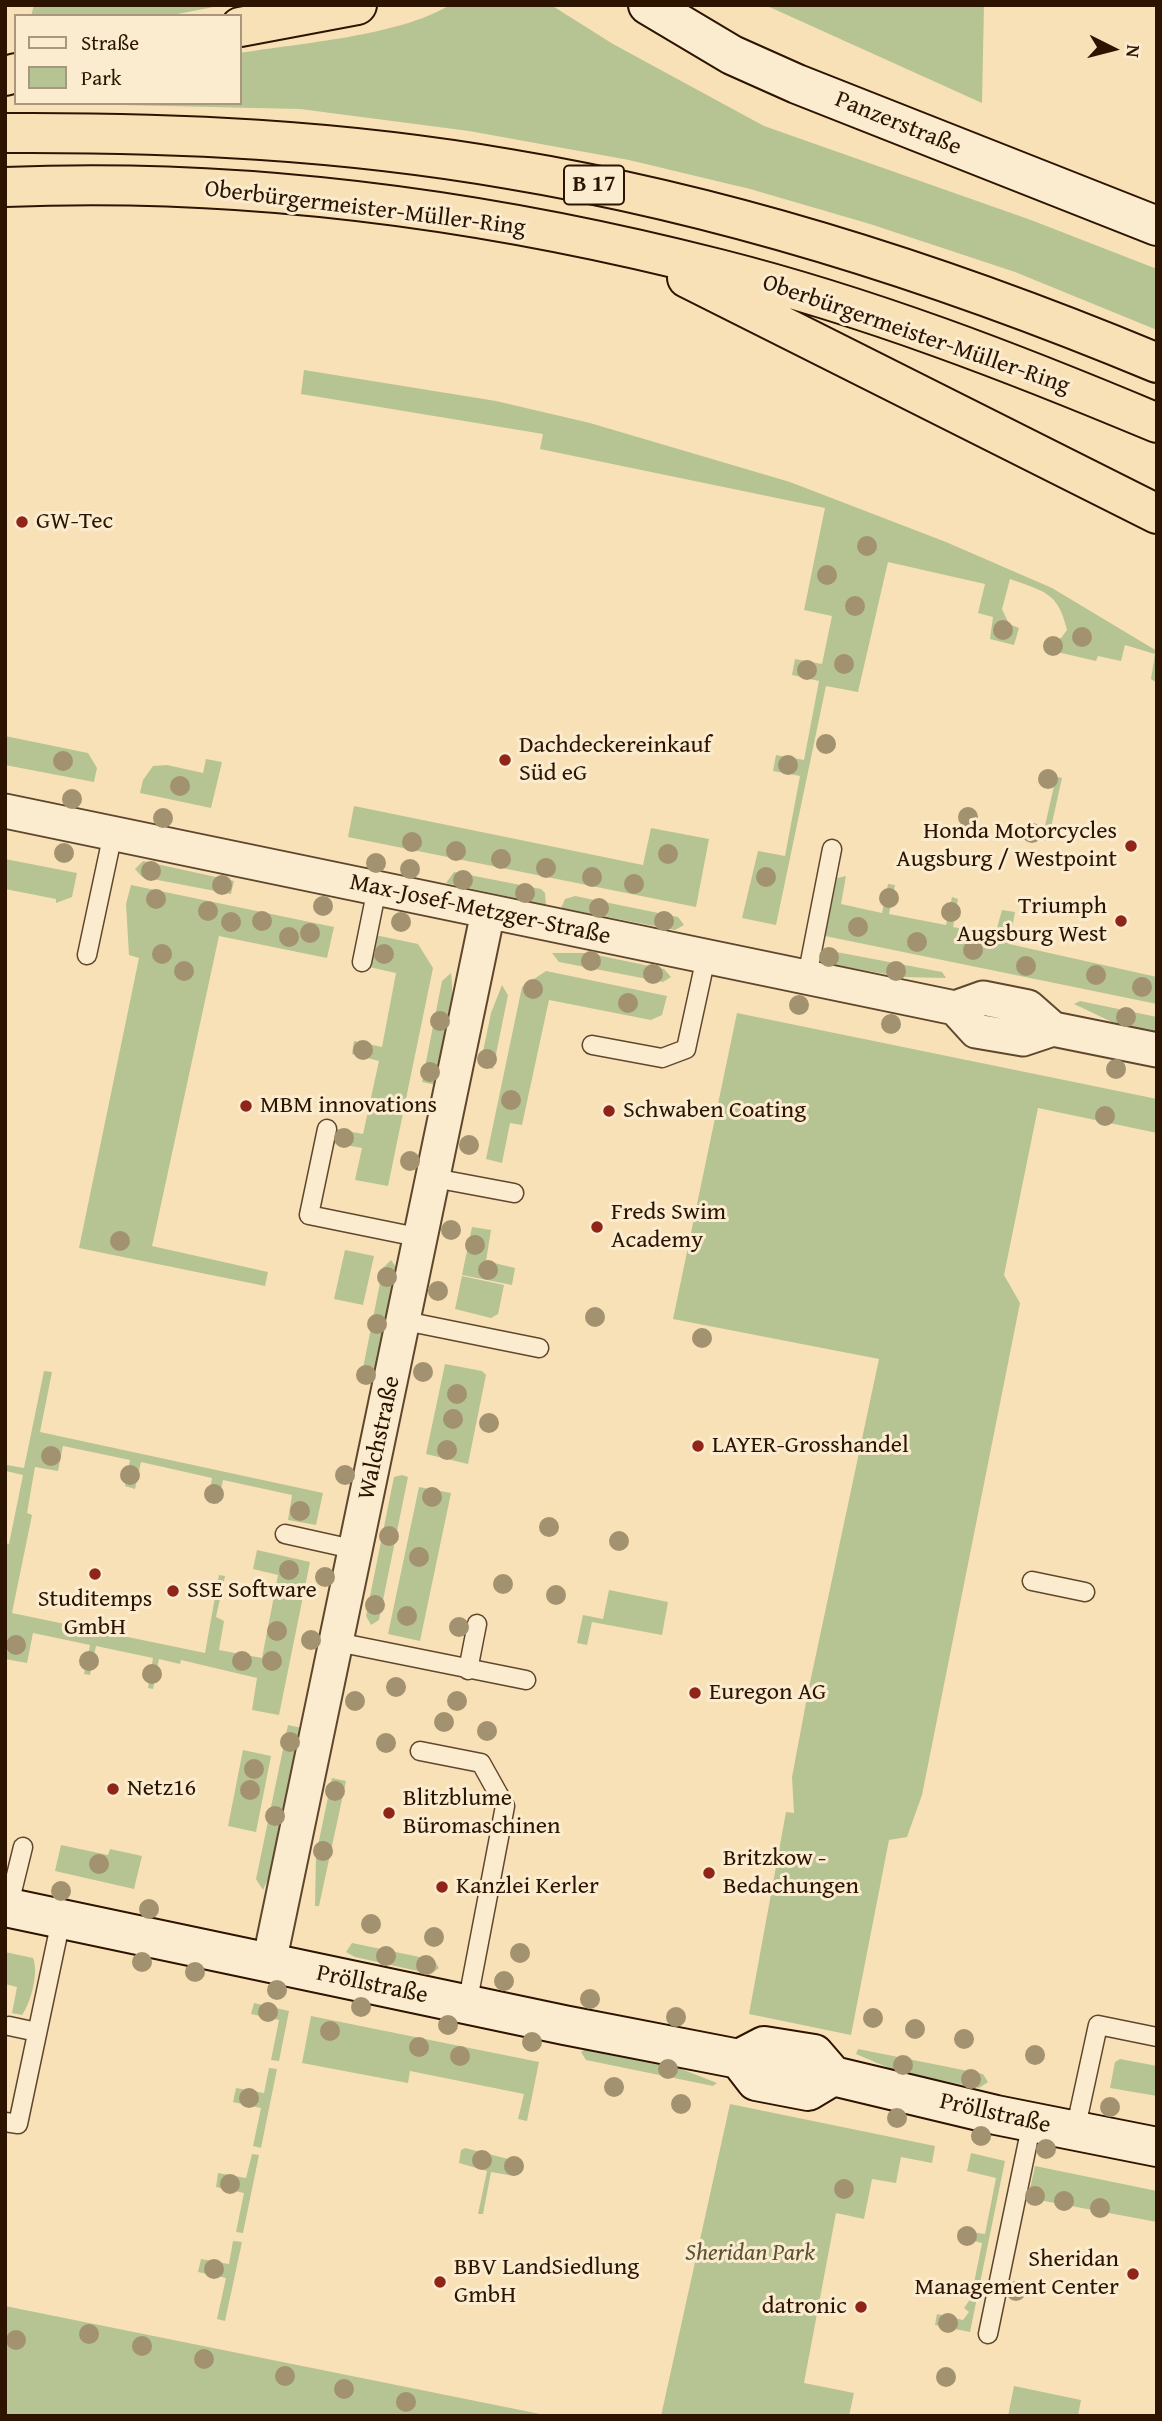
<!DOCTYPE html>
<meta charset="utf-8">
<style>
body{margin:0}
#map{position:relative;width:1162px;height:2421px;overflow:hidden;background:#f9e1b7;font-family:"Gentium Book Plus",serif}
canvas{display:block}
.frame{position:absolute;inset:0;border:7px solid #2c1401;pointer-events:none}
.legend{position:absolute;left:14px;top:14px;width:228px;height:91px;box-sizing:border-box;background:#fbecd0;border:2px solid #a8967d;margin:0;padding:9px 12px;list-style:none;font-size:21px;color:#2c1401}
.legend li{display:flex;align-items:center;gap:14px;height:35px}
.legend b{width:35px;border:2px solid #a8967d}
.north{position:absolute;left:1078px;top:14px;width:70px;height:70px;-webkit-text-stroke:5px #fbecd0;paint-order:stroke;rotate:96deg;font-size:19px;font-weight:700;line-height:28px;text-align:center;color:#2c1401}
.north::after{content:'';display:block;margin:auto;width:24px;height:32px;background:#2c1401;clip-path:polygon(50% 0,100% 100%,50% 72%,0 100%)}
</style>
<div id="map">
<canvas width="1162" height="2421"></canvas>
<div class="frame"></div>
<ul class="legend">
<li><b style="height:9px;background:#fbecd0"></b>Straße</li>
<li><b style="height:19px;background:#b6c494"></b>Park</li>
</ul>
<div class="north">N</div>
</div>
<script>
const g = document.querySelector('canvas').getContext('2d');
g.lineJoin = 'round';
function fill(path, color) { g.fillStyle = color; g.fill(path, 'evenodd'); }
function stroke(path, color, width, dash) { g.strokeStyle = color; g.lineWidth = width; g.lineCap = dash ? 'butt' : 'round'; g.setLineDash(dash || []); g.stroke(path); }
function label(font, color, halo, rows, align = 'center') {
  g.font = font + ' "Gentium Book Plus",serif'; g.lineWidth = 6; g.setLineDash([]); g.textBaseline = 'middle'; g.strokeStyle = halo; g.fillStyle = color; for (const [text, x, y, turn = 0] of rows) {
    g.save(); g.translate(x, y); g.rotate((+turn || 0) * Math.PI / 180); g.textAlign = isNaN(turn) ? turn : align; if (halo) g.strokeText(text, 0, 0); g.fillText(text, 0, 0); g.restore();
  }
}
fill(new Path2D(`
 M34,5H224L167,16H31Z
 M450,5H551L613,44L764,126L1031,220L1157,269V330L1015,272L870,224L750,189L629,160L469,131L300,109L35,103H240V53C300,43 399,36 450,5Z
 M765,5H984L982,103Z
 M304,370L496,401L590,423L790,482L946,542L1052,588L1157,651V683L1151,679L1155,654L1125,645L1121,661L1098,656L1096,661L1044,649L1046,641L1061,638L1067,630C1058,592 1045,592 1010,579L1002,609L1009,624L1019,628L1014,645L990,639L993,617L978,613L985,584L888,562L858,692L826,686L776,925L742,918L758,851L785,856L800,776L773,771L776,755L804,760L819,681L792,675L795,659L822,664L832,616L804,610L825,508L540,449L543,434L301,394Z
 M5,736L88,753L97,768L94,782L5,765Z
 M206,759L222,762L211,808L140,793L143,780L153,766L167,765L203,773Z
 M1044,774L1062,778L1048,841L1018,835L1020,825L1044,830L1054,786L1042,783Z
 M354,806L643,865L651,828L709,839L696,907L348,837Z
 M5,859L77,873L72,897L56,903V899L5,889Z
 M143,861L234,881L231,894L142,877L135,869Z
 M454,872L541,889L545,893L546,905L446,883Z
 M846,876L841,904L882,913L888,884L895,885L889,914L946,925L952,897L958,899L953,927L995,935L1002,910L1015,912L1009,944L1157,977V1004L825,936L837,878Z
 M131,885L334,927L327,958L219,936L152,1246L268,1272L265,1286L79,1248L139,958L129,955L126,904Z
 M575,896L678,917L684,925L675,930L561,908L565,899Z
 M375,935L418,944L433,968L388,1186L355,1180L362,1148L333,1143L336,1129L363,1134L379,1061L352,1054L354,1041L382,1047L396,973L369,967Z
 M831,951L942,972L946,978L903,977L828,964L824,954Z
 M552,953H587L664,969L671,977L663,982L559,962Z
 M546,971L667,996L662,1015L651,1020L549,1000L522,1125L510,1123L502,1163L486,1159L522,987Z
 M451,973C456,1010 443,1049 436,1085L422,1082L442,981Z
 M502,985L508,995L493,1069L480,1066L491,1013Z
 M1080,1001L1157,1017V1032L1112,1022L1074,1004Z
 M737,1013L1157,1099V1133L1038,1108L1004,1275L1020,1303L922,1795L907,1837L889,1840L851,2035L749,2014L786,1812L794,1813L792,1777L808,1692L879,1359L673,1319Z
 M472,1227L491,1230L486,1261L515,1268L512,1285L462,1275Z
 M345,1250L374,1256L363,1305L334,1299Z
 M391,1260L396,1267L375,1375L362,1373L383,1268Z
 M462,1276L504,1285L498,1314L491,1318L455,1309Z
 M445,1364L482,1371L486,1375L468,1464L426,1454Z
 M44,1371L52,1372L40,1432L323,1493L316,1525L288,1520L292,1495L223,1480L218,1504L208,1502L212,1478L141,1462L135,1489L125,1486L130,1460L63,1446L58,1471L35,1467L27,1513L32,1515L12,1613L205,1653L219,1575L225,1576L216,1617L224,1621L219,1650L262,1658L278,1575L253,1569L257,1550L310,1562L279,1715L252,1710L257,1678L181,1660L180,1664L159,1659L153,1689L148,1688L153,1658L96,1646L90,1675L84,1674L90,1645L33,1633L27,1663L5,1659V1543L9,1544L23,1475L6,1471L7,1465L24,1468Z
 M402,1475L408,1477L379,1620L371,1625L366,1616L394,1477Z
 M419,1487L451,1493L420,1641L388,1634Z
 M609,1590L668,1602L662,1635L592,1622L587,1645L577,1643L583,1615L603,1619Z
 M288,1725L302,1728L273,1868L263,1890L256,1879Z
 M243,1750L271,1756L256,1832L228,1826Z
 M332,1778L346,1781L319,1906H315L316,1855Z
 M61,1845L108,1855L110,1849L142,1856L134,1889L55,1871Z
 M352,1943L434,1960L439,1968L431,1974L355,1957L346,1952Z
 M5,1952L33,1958C39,1972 31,2003 22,2015L12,2013L17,1987L5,1984Z
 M254,2003L289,2011L279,2061L271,2060L279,2020L251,2014Z
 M311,2016L539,2062L527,2121L518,2119L524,2094L410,2071L408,2083L302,2063Z
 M589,2047L666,2063L717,2083L713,2086L586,2060L581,2052Z
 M858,2049L983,2074L988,2082L979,2088L896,2071L856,2054Z
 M1120,2059L1157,2066V2096L1110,2088L1115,2062Z
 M269,2068L277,2069L261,2148L253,2146L261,2108L233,2102L236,2088L264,2093Z
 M730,2104L935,2146L932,2163L901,2157L896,2183L872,2179L864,2219L836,2213L804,2383L854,2393L849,2416H661Z
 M465,2148L520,2162L518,2174L514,2176L491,2172L483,2214H478L487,2171L459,2163L461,2150Z
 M971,2153L1005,2161L970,2332L935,2325L937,2314L963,2320L969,2312L964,2308L971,2298L982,2243L957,2237L958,2230L985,2234L996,2178L967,2171Z
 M252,2154L259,2155L243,2233L236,2232L244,2193L216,2187L218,2173L246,2178Z
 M1035,2166L1157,2191V2222L1028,2198Z
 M233,2241L242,2242L225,2321L217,2319L226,2278L198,2272L201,2259L229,2264Z
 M5,2306L550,2416H5Z
 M1014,2386L1081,2400L1078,2416H1008Z`), '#b6c494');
const lane = new Path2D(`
 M87,955L113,833
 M362,962L377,888
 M807,977L832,849
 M592,1045L662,1058L686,1049L706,957
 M327,1129L309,1215L422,1238
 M434,1178L514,1193
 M405,1321L539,1348
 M285,1534L357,1550
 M1032,1581L1085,1592
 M337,1642L526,1680
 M468,1670L477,1624
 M420,1751L481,1763L505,1806L467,2005
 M8,1908L23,1847
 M9,2026L37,2032
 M5,2122L18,2124L61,1920
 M1075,2131L1098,2025L1157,2037
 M988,2334L1032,2122`);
const street = new Path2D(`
 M5,811L955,1008L983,998L1028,1007L1053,1029L1157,1050
 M955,1008L976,1031L1023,1039L1053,1029
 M269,1963L488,912`);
const secondary = new Path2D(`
 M648,5L732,55L797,84L1157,226
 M5,1907L564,2025L739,2059L764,2046L814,2054L833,2076L996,2115L1157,2147
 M739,2059L756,2081L808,2091L833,2076`);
const highway = new Path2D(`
 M240,27L357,5
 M5,76L16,73
 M5,133C174,132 342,140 509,169C732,206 948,276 1157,363
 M5,187C244,177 488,210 719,269C869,307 1014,363 1157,423
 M687,278L1157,514`);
stroke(lane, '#5f472e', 21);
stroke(street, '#5f472e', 37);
stroke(secondary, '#2c1401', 42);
stroke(highway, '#2c1401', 42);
stroke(lane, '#fbecd0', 18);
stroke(street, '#fbecd0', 33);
stroke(secondary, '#fbecd0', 38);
stroke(highway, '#f9e1b7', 38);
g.fillStyle = '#a3926f';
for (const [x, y] of [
 [867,546],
 [827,575],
 [855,606],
 [1003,630],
 [1082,637],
 [1053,646],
 [844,664],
 [807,670],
 [826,744],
 [63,761],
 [788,765],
 [1048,779],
 [180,786],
 [72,799],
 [968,817],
 [163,818],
 [1032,833],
 [412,842],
 [456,851],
 [64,853],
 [668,854],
 [501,859],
 [376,863],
 [546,868],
 [410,869],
 [151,871],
 [592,877],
 [766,877],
 [463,880],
 [634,884],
 [222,885],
 [525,893],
 [889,898],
 [156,899],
 [323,906],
 [599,908],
 [208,911],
 [951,912],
 [262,921],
 [664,921],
 [231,922],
 [401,922],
 [858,927],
 [310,933],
 [289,937],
 [917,942],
 [973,950],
 [162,954],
 [384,954],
 [829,957],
 [591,961],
 [1026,966],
 [184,971],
 [896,971],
 [653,974],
 [1096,975],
 [1142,987],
 [533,989],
 [628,1003],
 [799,1005],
 [1126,1017],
 [440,1021],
 [891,1024],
 [363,1050],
 [487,1059],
 [1116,1069],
 [430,1072],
 [511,1100],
 [1105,1116],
 [344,1138],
 [469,1145],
 [410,1161],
 [451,1230],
 [120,1241],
 [475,1245],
 [488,1270],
 [387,1277],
 [438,1291],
 [595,1317],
 [377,1324],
 [702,1338],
 [423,1372],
 [366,1375],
 [457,1394],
 [453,1419],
 [489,1423],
 [447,1450],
 [51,1456],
 [130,1475],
 [345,1475],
 [214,1494],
 [432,1497],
 [300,1511],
 [549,1527],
 [389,1536],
 [619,1541],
 [419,1557],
 [289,1570],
 [325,1577],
 [503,1584],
 [556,1595],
 [375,1605],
 [407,1616],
 [459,1627],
 [277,1631],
 [311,1640],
 [16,1645],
 [89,1661],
 [242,1661],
 [272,1661],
 [152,1674],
 [396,1687],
 [355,1701],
 [457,1701],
 [444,1722],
 [487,1731],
 [290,1742],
 [386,1743],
 [254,1769],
 [250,1790],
 [335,1791],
 [275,1816],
 [323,1851],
 [99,1864],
 [61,1891],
 [149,1909],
 [371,1924],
 [434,1937],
 [520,1953],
 [386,1956],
 [142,1962],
 [426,1965],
 [195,1972],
 [504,1981],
 [277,1990],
 [590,1999],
 [361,2007],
 [268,2012],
 [676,2017],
 [873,2018],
 [448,2025],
 [915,2029],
 [330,2031],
 [964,2039],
 [532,2042],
 [419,2047],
 [1035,2055],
 [460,2056],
 [903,2065],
 [668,2069],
 [971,2079],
 [614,2087],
 [249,2098],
 [681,2104],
 [1110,2107],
 [897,2118],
 [981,2136],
 [1046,2149],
 [482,2160],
 [514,2166],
 [230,2184],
 [844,2189],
 [1035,2196],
 [1064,2201],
 [1100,2208],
 [967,2236],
 [214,2269],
 [1016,2291],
 [948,2323],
 [89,2334],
 [16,2340],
 [142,2346],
 [204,2359],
 [285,2376],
 [946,2377],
 [344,2389],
 [406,2402]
]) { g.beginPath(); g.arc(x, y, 10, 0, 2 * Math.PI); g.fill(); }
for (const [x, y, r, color] of [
 [22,522,7,"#8f2418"],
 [505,760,7,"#8f2418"],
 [1131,846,7,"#8f2418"],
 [1121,921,7,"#8f2418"],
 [246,1106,7,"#8f2418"],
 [609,1111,7,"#8f2418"],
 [597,1227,7,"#8f2418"],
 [698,1446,7,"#8f2418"],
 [95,1574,7,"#8f2418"],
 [173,1591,7,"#8f2418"],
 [695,1693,7,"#8f2418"],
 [113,1789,7,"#8f2418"],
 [389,1813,7,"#8f2418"],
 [709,1873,7,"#8f2418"],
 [442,1887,7,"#8f2418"],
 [1133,2274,7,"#8f2418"],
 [440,2282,7,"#8f2418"],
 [861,2307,7,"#8f2418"]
]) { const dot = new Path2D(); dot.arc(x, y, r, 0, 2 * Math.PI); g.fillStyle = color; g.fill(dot); stroke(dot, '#fbecd0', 2.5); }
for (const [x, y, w] of [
 [594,185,60]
]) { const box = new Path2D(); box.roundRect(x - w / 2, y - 19.5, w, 39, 5); g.fillStyle = '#fbecd0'; g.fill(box); stroke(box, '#2c1401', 2); }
label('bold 23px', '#2c1401', null, [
 ["B 17",594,185]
]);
label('24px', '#2c1401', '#fbecd0', [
 ["Panzerstraße",898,124,22],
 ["Oberbürgermeister-Müller-Ring",365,209,7],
 ["Oberbürgermeister-Müller-Ring",916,335,19],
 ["Max-Josef-Metzger-Straße",480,910,12],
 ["Walchstraße",380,1438,-78],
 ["Pröllstraße",372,1985,12],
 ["Pröllstraße",995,2114,13]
]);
label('24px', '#2c1401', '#fbecd0', [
 ["GW-Tec",36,522],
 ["Dachdeckereinkauf",519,746],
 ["Süd eG",519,774],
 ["Honda Motorcycles",1117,832,"right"],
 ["Augsburg / Westpoint",1117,860,"right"],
 ["Triumph",1107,907,"right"],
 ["Augsburg West",1107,935,"right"],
 ["MBM innovations",260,1106],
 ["Schwaben Coating",623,1111],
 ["Freds Swim",611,1213],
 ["Academy",611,1241],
 ["LAYER-Grosshandel",712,1446],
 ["SSE Software",187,1591],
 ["Studitemps",95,1600,"center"],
 ["GmbH",95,1628,"center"],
 ["Euregon AG",709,1693],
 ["Netz16",127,1789],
 ["Blitzblume",403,1799],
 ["Büromaschinen",403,1827],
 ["Britzkow -",723,1859],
 ["Bedachungen",723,1887],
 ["Kanzlei Kerler",456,1887],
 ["Sheridan",1119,2260,"right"],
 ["Management Center",1119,2288,"right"],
 ["BBV LandSiedlung",454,2268],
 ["GmbH",454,2296],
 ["datronic",847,2307,"right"]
], 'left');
label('italic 24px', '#5c5234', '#fbecd0', [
 ["Sheridan Park",750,2254]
]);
</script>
